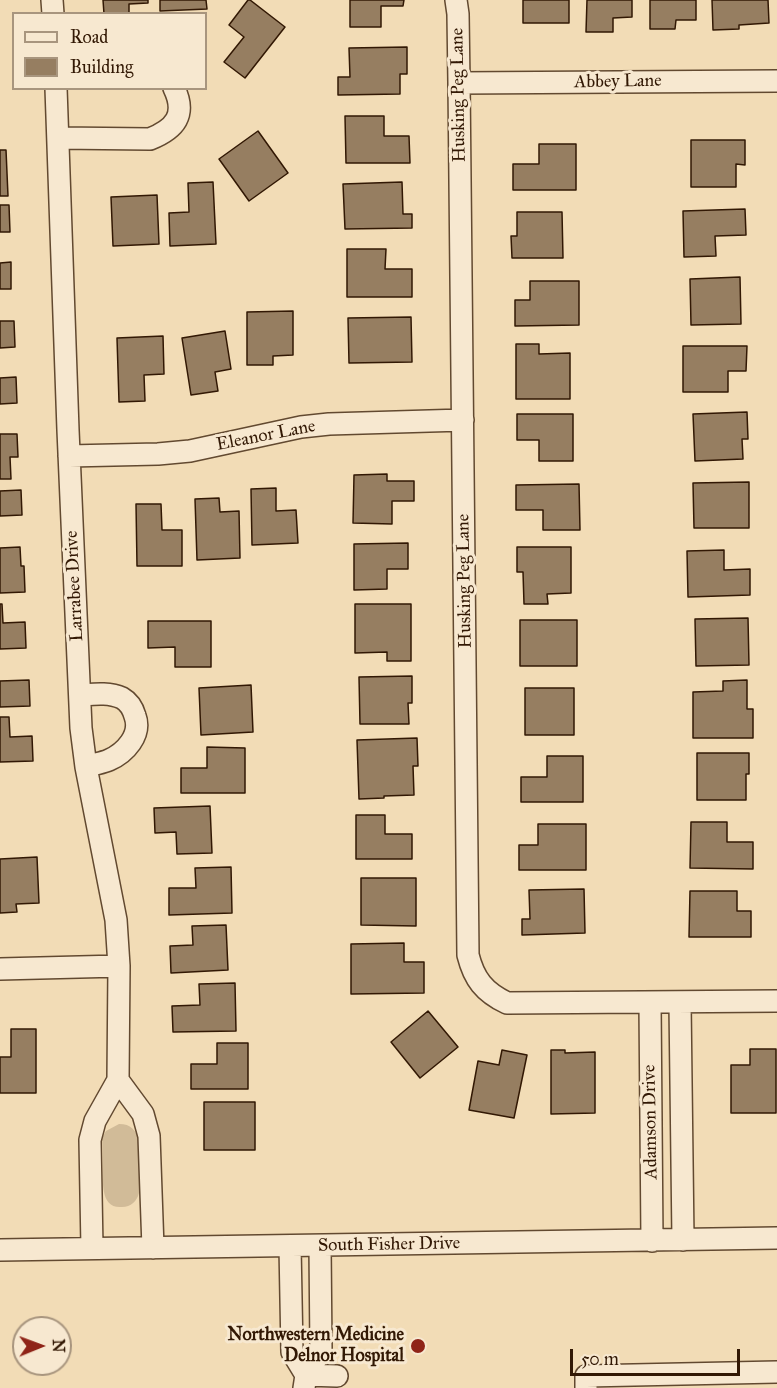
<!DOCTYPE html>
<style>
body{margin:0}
#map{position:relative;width:777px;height:1388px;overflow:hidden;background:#f2dcb6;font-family:"IM FELL Great Primer",serif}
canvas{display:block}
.legend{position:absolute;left:12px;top:12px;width:195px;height:78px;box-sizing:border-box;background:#f7e8d0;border:2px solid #a8957e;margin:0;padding:8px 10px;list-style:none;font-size:18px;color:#321804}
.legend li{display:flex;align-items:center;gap:12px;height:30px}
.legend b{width:30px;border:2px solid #a8957e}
.north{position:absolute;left:12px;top:1316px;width:60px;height:60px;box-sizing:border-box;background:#f7e8d0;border:2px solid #a8957e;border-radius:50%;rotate:89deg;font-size:16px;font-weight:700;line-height:24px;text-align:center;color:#321804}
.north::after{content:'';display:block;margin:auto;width:21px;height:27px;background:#8f2418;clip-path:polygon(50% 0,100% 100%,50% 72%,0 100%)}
.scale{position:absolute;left:570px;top:1349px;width:170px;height:27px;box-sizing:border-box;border:3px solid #321804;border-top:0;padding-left:8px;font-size:18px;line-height:21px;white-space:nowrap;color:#321804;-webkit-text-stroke:4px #f7e8d0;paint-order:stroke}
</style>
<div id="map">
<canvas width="777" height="1388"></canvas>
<ul class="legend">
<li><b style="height:8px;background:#f7e8d0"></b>Road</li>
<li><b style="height:16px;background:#967e61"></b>Building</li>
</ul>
<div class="north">N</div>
<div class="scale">50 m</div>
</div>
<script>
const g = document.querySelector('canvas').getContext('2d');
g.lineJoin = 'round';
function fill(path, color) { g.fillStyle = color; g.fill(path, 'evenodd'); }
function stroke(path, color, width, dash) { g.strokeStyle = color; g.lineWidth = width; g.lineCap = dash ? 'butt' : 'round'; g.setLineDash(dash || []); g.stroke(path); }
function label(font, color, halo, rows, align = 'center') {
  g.font = font + ' "IM FELL Great Primer",serif'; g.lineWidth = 6; g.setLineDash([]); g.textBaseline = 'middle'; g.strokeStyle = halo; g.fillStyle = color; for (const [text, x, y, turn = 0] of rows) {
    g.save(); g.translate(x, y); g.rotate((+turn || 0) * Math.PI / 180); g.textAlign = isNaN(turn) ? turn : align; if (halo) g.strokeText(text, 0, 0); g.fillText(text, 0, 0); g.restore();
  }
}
fill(new Path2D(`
 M119,1124C131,1124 136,1130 139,1141V1193C137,1201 131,1207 122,1207C100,1209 103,1181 103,1167C103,1157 103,1148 102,1138L106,1131Z`), '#d1bb98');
const building = new Path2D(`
 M103,0H148V3L129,4V14H104Z
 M160,0H206L207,9L160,11Z
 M248,0H250L285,27L245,78L224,62L244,37L229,25Z
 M350,0H404L403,6H381V27H350Z
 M523,0H569V23H523Z
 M587,0H632V17L613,18V32H586Z
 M650,0H696V20H676L675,29H650Z
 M712,0H768L769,23L739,25V29L713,30Z
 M407,47V74H400V94L338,95V77H350L349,48Z
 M345,116H384V136H409L410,163H346Z
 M258,131L288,173L249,201L219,159Z
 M691,140H745V165L736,164V187H691Z
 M539,144H576V190H513V164H539Z
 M0,150H6L8,196H0Z
 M213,182L216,244L170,246L169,213L189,212L188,183Z
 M402,182L403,214H412V228L345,229L343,184Z
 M157,195L159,244L113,246L111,197Z
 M0,205H9L10,232H0Z
 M745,209L746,235L715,236L716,256L684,257L683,211Z
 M517,212H562L563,258H512L511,236H517Z
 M347,249H386L385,269H412V297H347Z
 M11,262V289H0V263Z
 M740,277L741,324L691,325L690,279Z
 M530,281H579V325L515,326V300H530Z
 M293,311V355L273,356V365H247V312Z
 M411,317L412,362L349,363L348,318Z
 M0,321H14L15,347L0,348Z
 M225,331L231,369L215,372L218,391L191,395L182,338Z
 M163,336L164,374L144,375L145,401L119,402L117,338Z
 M516,344H539V354L570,353V399H516Z
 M683,346H747L746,371H728V392H683Z
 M16,377L17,403L0,404V378Z
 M747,412L748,439H742L743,459L695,461L693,414Z
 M517,414H573V461H539V440H517Z
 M0,434H17L18,457H10L11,479H0Z
 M387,474V481H414V501H392V524L353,523L354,475Z
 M749,482V528H694L693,483Z
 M579,484L580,530H543V510H516V485Z
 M276,488V511L296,510L298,543L252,545L251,489Z
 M21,490L22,515L0,516V491Z
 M219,498L220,512L239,511L240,558L197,560L195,499Z
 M136,504H161L162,530H182V566H137Z
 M408,543V569H387V589L354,590V544Z
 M20,547L21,566H24L25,592L0,593V548Z
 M517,547H571V593L547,594L548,604H524L523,572H517Z
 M724,550V570L750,569V595L688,597L687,551Z
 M0,604H2L3,623L25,622L26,648L0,649Z
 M355,604H411V661H387V652L355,653Z
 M748,618L749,665L696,666L695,619Z
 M520,620H577V666H520Z
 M148,621H211V667H175V647L148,648Z
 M412,676V703H408L409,724H360L359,677Z
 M29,680L30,706L0,707V681Z
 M747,680V709H753V738H693V692L723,691V681Z
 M251,685L253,732L201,735L199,688Z
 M525,688H574V735H525Z
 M0,717H9L10,737L32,736L33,761L0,762Z
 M417,738L418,766H413L414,795L384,796V798L359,799L357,740Z
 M207,747L245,748V793H181V768H207Z
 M697,753H749V774H746V800H697Z
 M547,756H583V802H521V777H547Z
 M210,806L212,853L177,854L176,832L155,833L154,808Z
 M356,815H385V834H412V859H356Z
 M691,822H727V842H753V869L690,868Z
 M538,824H586V870H519V845H538Z
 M37,857L39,903L16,904L17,912L0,913V859Z
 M231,867L232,913L169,915V888H196L195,868Z
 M361,878H416V926L361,925Z
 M584,889L585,933L522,935V919H530L529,890Z
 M690,891H737V911H751V937H689Z
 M226,925L228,970L171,973L170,946L193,945L192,926Z
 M404,943V962H424V993L351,994V944Z
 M235,983L236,1031L173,1032L172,1006L200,1005L199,984Z
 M428,1011L458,1047L420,1078L391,1042Z
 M11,1029H36V1093H0V1057H11Z
 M217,1043H248V1089H191V1064H217Z
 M750,1049H776V1113H731V1065H750Z
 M502,1050L527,1055L514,1118L469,1110L478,1061L499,1065Z
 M551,1050H565V1053L595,1052V1113L551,1114Z
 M204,1102H255V1150H204Z`);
fill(building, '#967e61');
stroke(building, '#321804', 1.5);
const minor = new Path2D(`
 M52,0L53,14
 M456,0L458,14L459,83L468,955C474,979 484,992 507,1003L777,1001
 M459,83L777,81
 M56,88L68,430L81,728L86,767L116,920L119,966L118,1080
 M58,138L150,139C175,129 187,115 174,88
 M69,456L158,454L190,451L301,427L329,424L463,420
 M80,695C94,694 109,692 122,698C129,702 133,709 135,716C142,735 125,753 109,760C102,763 94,764 86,767
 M0,969L119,966
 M650,1003L652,1241
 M680,1003L683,1240
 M290,1246L292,1352L306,1375
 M92,1248L90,1140L95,1121L118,1080L143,1114L149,1136L153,1248
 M0,1250L777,1238
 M306,1375L337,1376
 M304,1388L306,1375L321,1351L320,1246
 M586,1388V1376L777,1372`);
stroke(minor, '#624930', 24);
stroke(minor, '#f7e8d0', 21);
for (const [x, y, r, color] of [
 [418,1346,8,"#8f2418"]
]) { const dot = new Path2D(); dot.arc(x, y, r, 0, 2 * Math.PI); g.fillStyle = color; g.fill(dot); stroke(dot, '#f7e8d0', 2); }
label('18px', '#321804', '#f7e8d0', [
 ["Abbey Lane",618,82,-1],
 ["Husking Peg Lane",459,95,-91],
 ["Eleanor Lane",266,436,-11],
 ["Husking Peg Lane",465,581,-91],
 ["Larrabee Drive",75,586,-93],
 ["Adamson Drive",651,1122,-91],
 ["South Fisher Drive",389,1245,-1]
]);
label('bold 18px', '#321804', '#f7e8d0', [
 ["Northwestern Medicine",404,1336],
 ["Delnor Hospital",404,1357]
], 'right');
</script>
